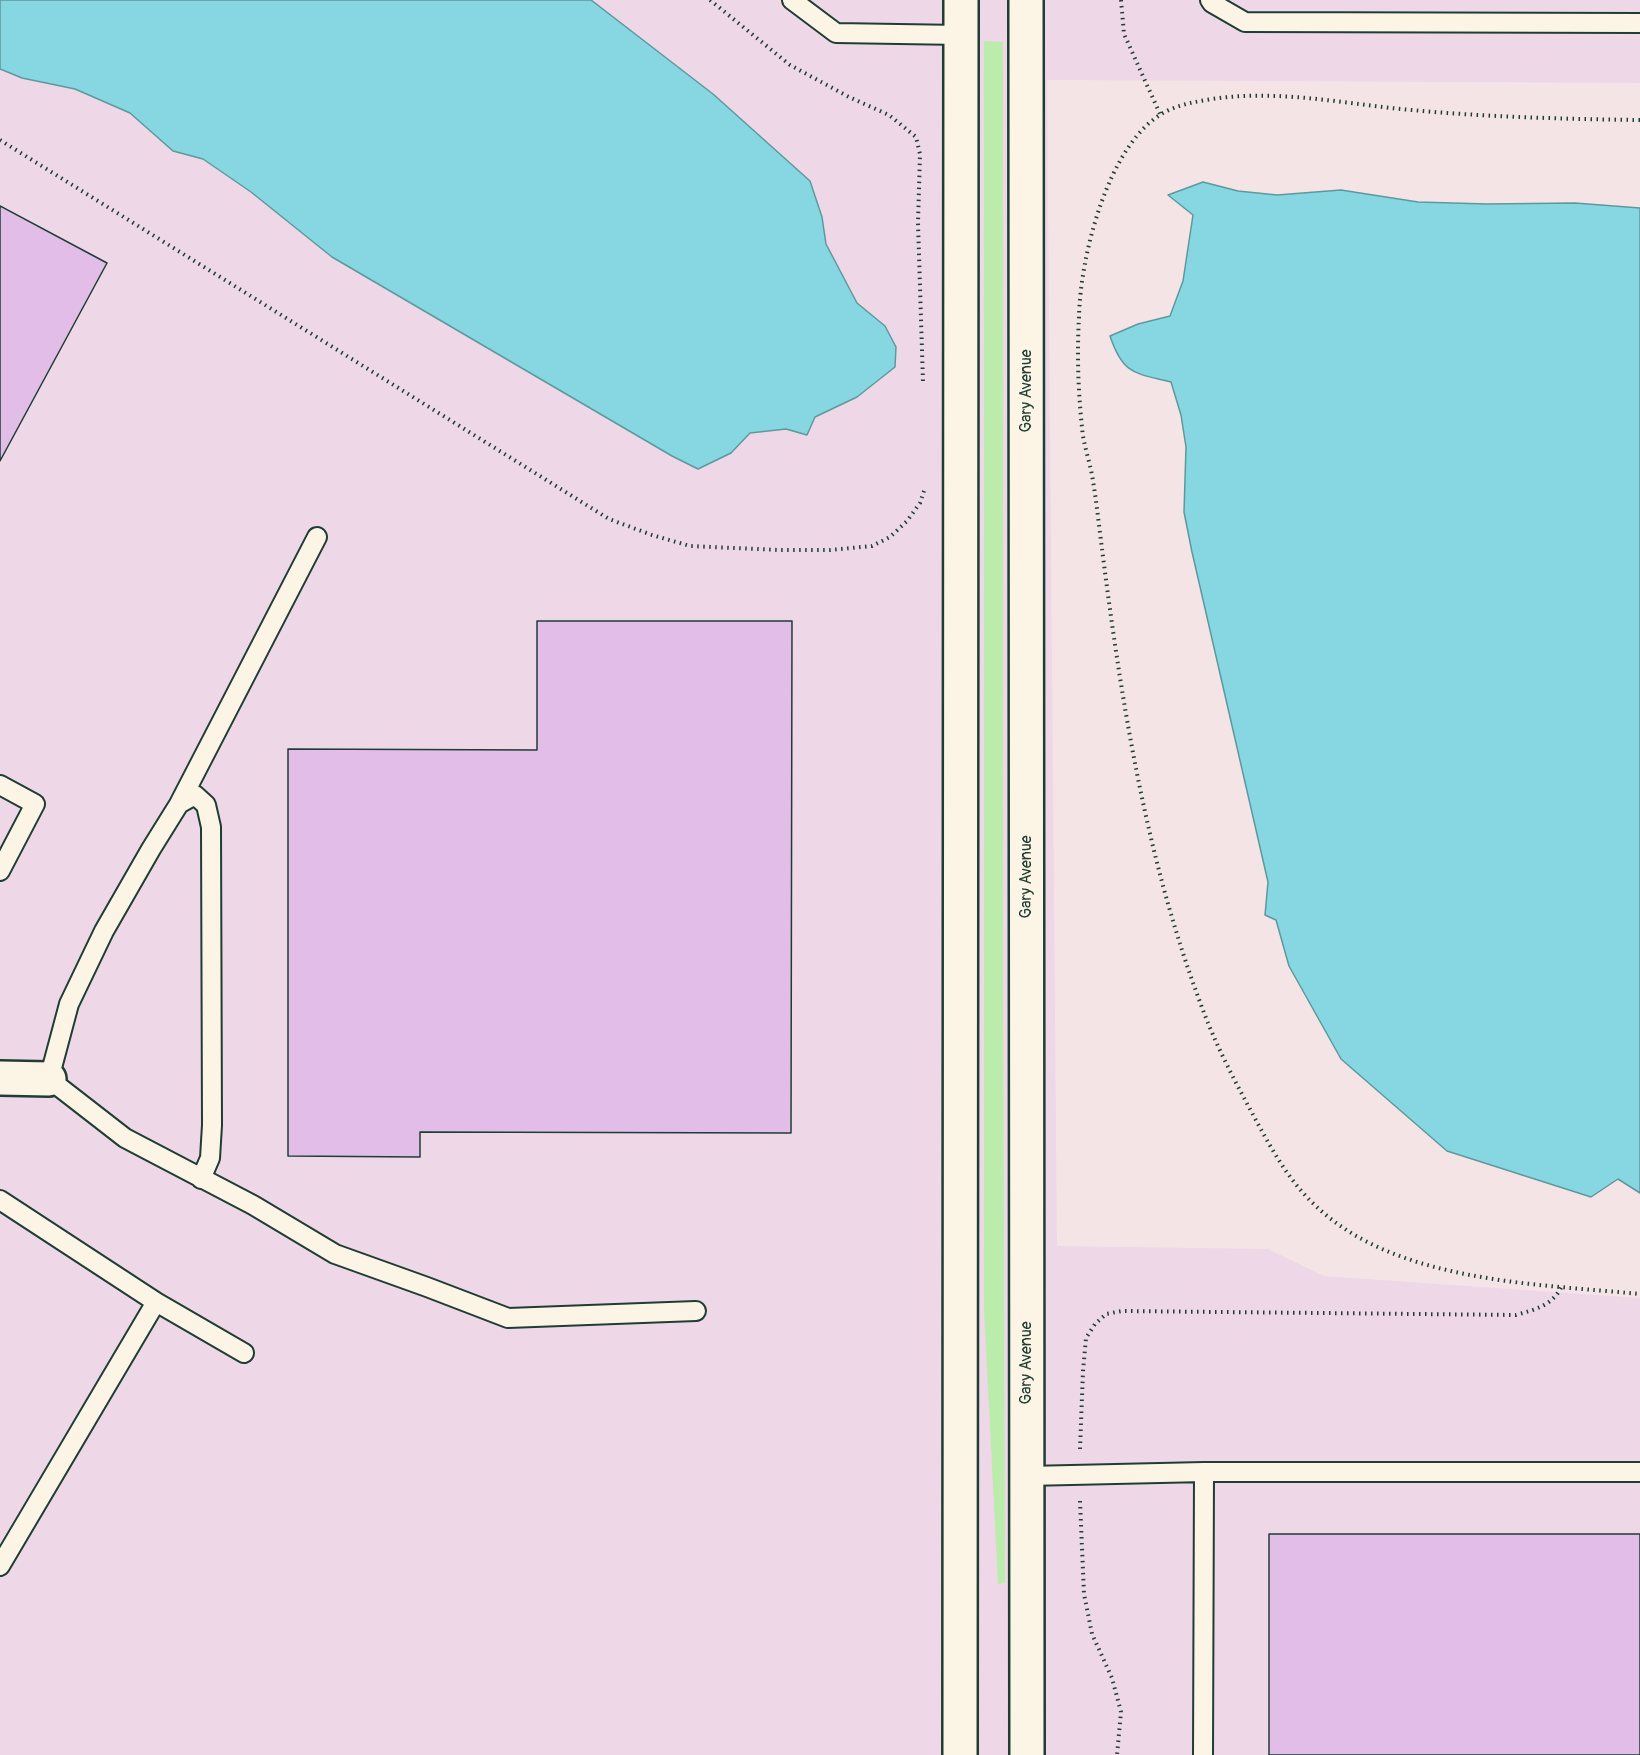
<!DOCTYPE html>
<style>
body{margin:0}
canvas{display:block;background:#f4e4e6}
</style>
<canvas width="1640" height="1755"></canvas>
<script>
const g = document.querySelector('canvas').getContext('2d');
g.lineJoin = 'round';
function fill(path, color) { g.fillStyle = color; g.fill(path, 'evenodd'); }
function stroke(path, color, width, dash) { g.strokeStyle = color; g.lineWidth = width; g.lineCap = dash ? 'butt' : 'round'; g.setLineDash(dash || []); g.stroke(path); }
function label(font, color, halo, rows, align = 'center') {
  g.font = font + ' Pangolin,sans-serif'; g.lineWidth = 6; g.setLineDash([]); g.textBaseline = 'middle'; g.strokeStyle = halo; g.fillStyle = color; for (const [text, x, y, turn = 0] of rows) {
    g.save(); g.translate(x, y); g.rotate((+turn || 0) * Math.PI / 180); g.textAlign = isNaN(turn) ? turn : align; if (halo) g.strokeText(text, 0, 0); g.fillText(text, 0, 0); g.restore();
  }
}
fill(new Path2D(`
 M0,0H1640V83L1047,80L1057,1246L1268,1249L1324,1276L1640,1298V1755H0Z`), '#eed8e7');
fill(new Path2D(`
 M984,41L1003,42V983L1005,1583L998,1584L984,1309Z`), '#bbecab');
const water = new Path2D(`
 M0,0H591L713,94L810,181L822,217L826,244L857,303L885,326L896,347L895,367L857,397L815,417L807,435L786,429L750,433L731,453L698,469L672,456L332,257L251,192L203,159L173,151L130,113L75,89L22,78L0,69Z
 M1203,182L1238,191L1277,195L1341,190L1418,202L1487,204L1575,203L1640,208V1193L1618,1179L1591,1197L1447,1151L1341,1059L1289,966L1276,920L1265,915L1268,882L1192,552L1184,512L1186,447L1181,415L1171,382C1135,373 1123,375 1110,336L1138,324L1170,316L1183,281L1193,215L1168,195Z`);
fill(water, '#87d7e2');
stroke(water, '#5d999c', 1.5);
const building = new Path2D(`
 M0,206L107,263L0,461Z
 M537,621H792L791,1133L420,1132V1157L288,1156V749L537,750Z
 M1269,1534H1640V1755H1269Z`);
fill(building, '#e1bde8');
stroke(building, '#1f3d34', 1.5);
const lane = new Path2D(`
 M792,0L836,33L961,35
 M1210,0L1212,3L1245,22L1640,23
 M0,785L35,804L0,871
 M179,804L317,537
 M201,1179L210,1158L212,1125L211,827L206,805L195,795L179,804L151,849L104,931L69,1004L49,1079L125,1138L253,1205L335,1254L427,1287L508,1318L696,1311
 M0,1200L156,1302L0,1566
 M156,1302L244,1353
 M1027,1476L1204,1472H1640
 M1203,1755L1204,1472`);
const street = new Path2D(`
 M0,1078L49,1079`);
const secondary = new Path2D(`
 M1026,0L1027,1755
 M960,1755L961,0`);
stroke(lane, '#1f3d34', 22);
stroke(street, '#1f3d34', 38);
stroke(secondary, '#1f3d34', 38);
stroke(new Path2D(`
 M710,0L790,65L849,97L889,115L916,137L920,154L918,223L923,382
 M1121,0L1124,34L1160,114
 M1640,120C1564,119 1487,117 1411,110C1344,104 1280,89 1212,99C1195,102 1180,104 1165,112C1108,142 1080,258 1079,317C1077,353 1078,390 1082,427C1083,443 1089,459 1092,475C1095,492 1097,508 1099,525C1119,686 1143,849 1200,1002C1213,1039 1232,1076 1251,1111C1270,1146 1288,1181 1318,1208C1398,1282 1536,1284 1640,1294
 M0,140L609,519L652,535L690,546L779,550H830L872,546L890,537L907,521L920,503L924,491
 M1080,1449L1083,1371L1086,1338L1095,1324L1106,1314L1122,1311L1516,1315C1536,1309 1552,1306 1562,1286
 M1080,1501L1084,1594L1092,1634L1112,1678L1121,1712L1117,1755`), '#1f3d34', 4, [1.5, 4.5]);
stroke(lane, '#fcf5e5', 18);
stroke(street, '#fcf5e5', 33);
stroke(secondary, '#fcf5e5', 33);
label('16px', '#1f3d34', '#fcf5e5', [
 ["Gary Avenue",1027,391,-90],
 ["Gary Avenue",1027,877,-90],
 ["Gary Avenue",1027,1363,-90]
]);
</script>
